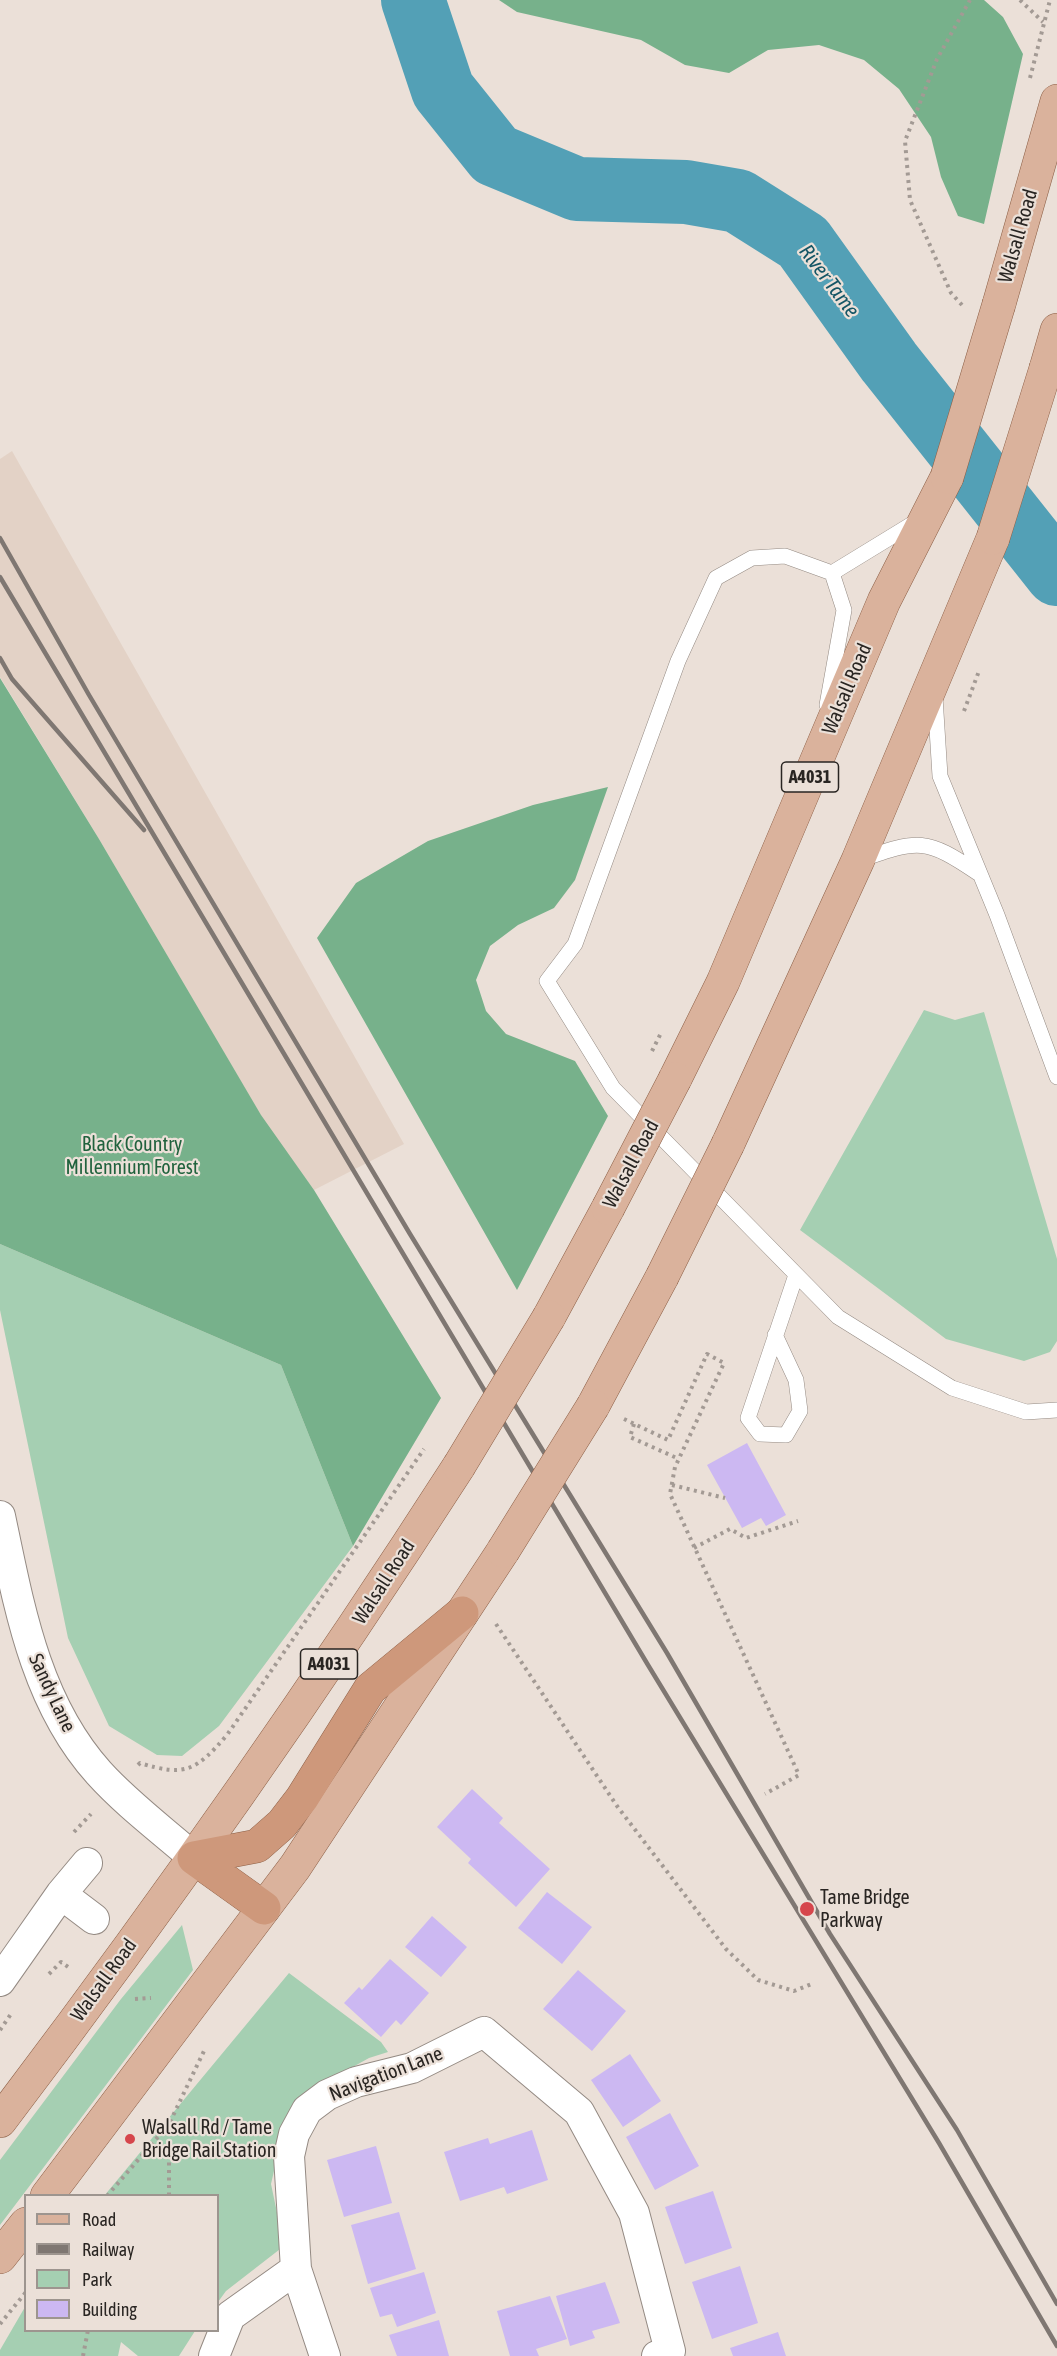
<!DOCTYPE html>
<style>
body{margin:0}
#map{position:relative;width:1057px;height:2356px;overflow:hidden;background:#ebe0d8;font-family:"Asap Condensed",sans-serif}
canvas{display:block}
.legend{position:absolute;left:24px;top:2194px;width:195px;height:138px;box-sizing:border-box;background:#ebe0d8;border:2px solid #9d958f;margin:0;padding:8px 10px;list-style:none;font-size:18px;color:#292522}
.legend li{display:flex;align-items:center;gap:12px;height:30px}
.legend b{width:30px;border:2px solid #9d958f}
</style>
<div id="map">
<canvas width="1057" height="2356"></canvas>
<ul class="legend">
<li><b style="height:8px;background:#dab29c"></b>Road</li>
<li><b style="height:8px;background:#7f7772"></b>Railway</li>
<li><b style="height:16px;background:#a5cfb2"></b>Park</li>
<li><b style="height:16px;background:#ccb8f2"></b>Building</li>
</ul>
</div>
<script>
const g = document.querySelector('canvas').getContext('2d');
g.lineJoin = 'round';
function fill(path, color) { g.fillStyle = color; g.fill(path, 'evenodd'); }
function stroke(path, color, width, dash) { g.strokeStyle = color; g.lineWidth = width; g.lineCap = dash ? 'butt' : 'round'; g.setLineDash(dash || []); g.stroke(path); }
function label(font, color, halo, rows, align = 'center') {
  g.font = font + ' "Asap Condensed",sans-serif'; g.lineWidth = 4.5; g.setLineDash([]); g.textBaseline = 'middle'; g.strokeStyle = halo; g.fillStyle = color; for (const [text, x, y, turn = 0] of rows) {
    g.save(); g.translate(x, y); g.rotate((+turn || 0) * Math.PI / 180); g.textAlign = isNaN(turn) ? turn : align; if (halo) g.strokeText(text, 0, 0); g.fillText(text, 0, 0); g.restore();
  }
}
fill(new Path2D(`
 M12,451L404,1144L314,1190L267,1126L99,839L0,677V459Z`), '#e3d2c6');
fill(new Path2D(`
 M924,1010L955,1020L984,1012L1057,1259V1341L1050,1352L1024,1361L946,1339L800,1230Z
 M0,1244L281,1365L353,1546L219,1726L182,1756L157,1755L109,1726L68,1638L0,1310Z
 M182,1925L193,1970L0,2225V2160L121,1999Z
 M289,1973L381,2042L388,2052L369,2058L304,2094L282,2136L271,2184L284,2246L226,2291L218,2302V2196H104Z
 M25,2307L26,2330L195,2331L179,2356H138L121,2342L118,2356H0V2350Z`), '#a5cfb2');
fill(new Path2D(`
 M499,0H984L1003,17L1023,54L984,224L958,216L941,177L931,137L899,89L864,60L819,45L768,50L729,73L685,65L641,40L517,12Z
 M0,678L99,839L261,1115L314,1190L441,1398L353,1546L281,1365L0,1244Z
 M608,787L575,880L554,908L518,925L490,946L476,980L486,1011L506,1034L575,1061L608,1116L517,1290L317,938L356,883L428,841L533,805Z`), '#77b18b');
stroke(new Path2D(`
 M413,0L443,90L495,155L577,189L686,192L738,201L803,242L889,362L1057,574`), '#53a0b6', 64);
fill(new Path2D(`
 M747,1443L786,1515L766,1526L761,1518L742,1528L707,1465Z
 M472,1789L503,1818L499,1823L550,1869L516,1907L468,1863L471,1859L437,1827Z
 M547,1892L592,1927L562,1964L518,1928Z
 M432,1916L467,1947L441,1977L405,1947Z
 M390,1959L429,1993L401,2025L396,2020L381,2037L344,2003L359,1987L362,1990Z
 M578,1970L626,2011L592,2051L543,2009Z
 M630,2054L661,2101L623,2127L591,2080Z
 M670,2113L699,2166L655,2190L626,2137Z
 M532,2130L548,2180L507,2194L504,2187L460,2201L444,2152L488,2138L490,2144Z
 M376,2146L392,2203L344,2217L327,2160Z
 M713,2191L732,2248L685,2264L665,2207Z
 M399,2212L416,2269L368,2284L351,2225Z
 M740,2266L758,2323L712,2339L692,2282Z
 M424,2272L436,2313L397,2327L392,2314L380,2317L370,2288Z
 M605,2282L620,2323L592,2331L595,2338L570,2346L556,2296Z
 M550,2296L567,2339L536,2349L539,2356H510L497,2311Z
 M439,2320L449,2356H397L389,2335Z
 M778,2332L786,2356H733L730,2348Z`), '#ccb8f2');
const service = new Path2D(`
 M917,521L832,573L785,556L752,558L716,578L678,661L575,944L547,981L613,1088L838,1317L952,1388L1026,1412L1057,1410
 M935,697L940,776L997,915L1057,1077
 M827,705L844,610L832,573
 M860,860C919,839 926,838 978,873
 M775,1335L796,1380L800,1411L786,1435L760,1434L748,1418L796,1275`);
const minor = new Path2D(`
 M0,1516C19,1606 35,1702 99,1773C127,1804 162,1830 194,1858
 M61,1894L94,1919
 M0,1981L61,1894L87,1863
 M296,2269L325,2356
 M214,2356L230,2316L296,2269L289,2156L294,2134L307,2110L327,2095L356,2082L412,2068L484,2032L579,2112L634,2213L670,2351L657,2356`);
const primary = new Path2D(`
 M999,304L1057,101
 M1046,368L1057,330
 M675,1079L723,982L884,601L947,477
 M728,1144L858,860L993,538
 M549,1317L608,1208
 M593,1406L662,1277
 M0,2121C161,1909 315,1690 459,1466
 M47,2196L295,1867L503,1551
 M0,2257L26,2224`);
const trunk = new Path2D(`
 M194,1858L257,1846L282,1824L302,1798L370,1689L462,1613
 M194,1858L264,1908`);
stroke(service, '#948a83', 16);
stroke(minor, '#948a83', 32);
stroke(primary, '#8c5f46', 34);
stroke(trunk, '#8c5f46', 34);
stroke(new Path2D(`
 M1020,0L1043,22
 M1030,78L1050,0
 M962,305L951,293L910,200L905,141L937,59L970,0
 M964,711L979,671
 M624,1419L668,1440L707,1354L724,1363L675,1467L670,1494L799,1775L765,1794
 M634,1424L630,1437L679,1459
 M672,1485L725,1498
 M694,1548L730,1529L746,1538L798,1521
 M496,1624L617,1806L726,1949L758,1980L794,1991L814,1983
 M138,1765L140,1763C185,1777 196,1771 227,1735L424,1449
 M74,1832L91,1814
 M49,1974L61,1962L71,1969
 M135,1999L151,1998
 M0,2030L11,2014
 M169,2125V2196
 M107,2196L169,2124L204,2051
 M0,2324L26,2292
 M83,2356L88,2330`), '#a39a94', 4, [3, 4.5]);
stroke(service, '#fff', 15);
stroke(minor, '#fff', 30);
stroke(primary, '#dab29c', 33);
stroke(trunk, '#ce987b', 33);
stroke(new Path2D(`
 M0,538L89,695L410,1234L667,1653L830,1934L957,2130L1057,2304
 M0,577L648,1665L939,2143L1057,2346
 M0,658L12,679L144,830`), '#7f7772', 4.5);
const primaryBridge = new Path2D(`
 M947,477L999,304
 M993,538L1046,368
 M608,1208L675,1079
 M662,1277L728,1144
 M459,1466L549,1317
 M503,1551L593,1406`);
stroke(primaryBridge, '#8c5f46', 34, []);
stroke(new Path2D(`
 M652,1051L661,1033`), '#a39a94', 4, [3, 4.5]);
stroke(primaryBridge, '#dab29c', 33);
for (const [x, y, r, color] of [
 [807,1909,8,"#d6464c"],
 [130,2139,6,"#d6464c"]
]) { const dot = new Path2D(); dot.arc(x, y, r, 0, 2 * Math.PI); g.fillStyle = color; g.fill(dot); stroke(dot, '#ebe0d8', 2); }
for (const [x, y, w] of [
 [810,777,57],
 [329,1664,57]
]) { const box = new Path2D(); box.roundRect(x - w / 2, y - 15, w, 30, 4.5); g.fillStyle = '#ebe0d8'; g.fill(box); stroke(box, '#292522', 1.5); }
label('bold 18px', '#292522', null, [
 ["A4031",810,777],
 ["A4031",329,1664]
]);
label('20px', '#292522', '#ebe0d8', [
 ["Walsall Road",1018,236,-74],
 ["Walsall Road",847,689,-67],
 ["Walsall Road",631,1164,-62],
 ["Walsall Road",384,1582,-57],
 ["Sandy Lane",52,1693,65],
 ["Walsall Road",104,1980,-54],
 ["Navigation Lane",386,2074,-21]
]);
label('20px', '#20623d', '#ebe0d8', [
 ["Black Country",132,1145],
 ["Millennium Forest",132,1168]
]);
label('20px', '#292522', '#ebe0d8', [
 ["Tame Bridge",820,1898],
 ["Parkway",820,1921],
 ["Walsall Rd / Tame",142,2128],
 ["Bridge Rail Station",142,2151]
], 'left');
label('italic 21px', '#155666', '#ebe0d8', [
 ["River Tame",829,281,53]
]);
</script>
